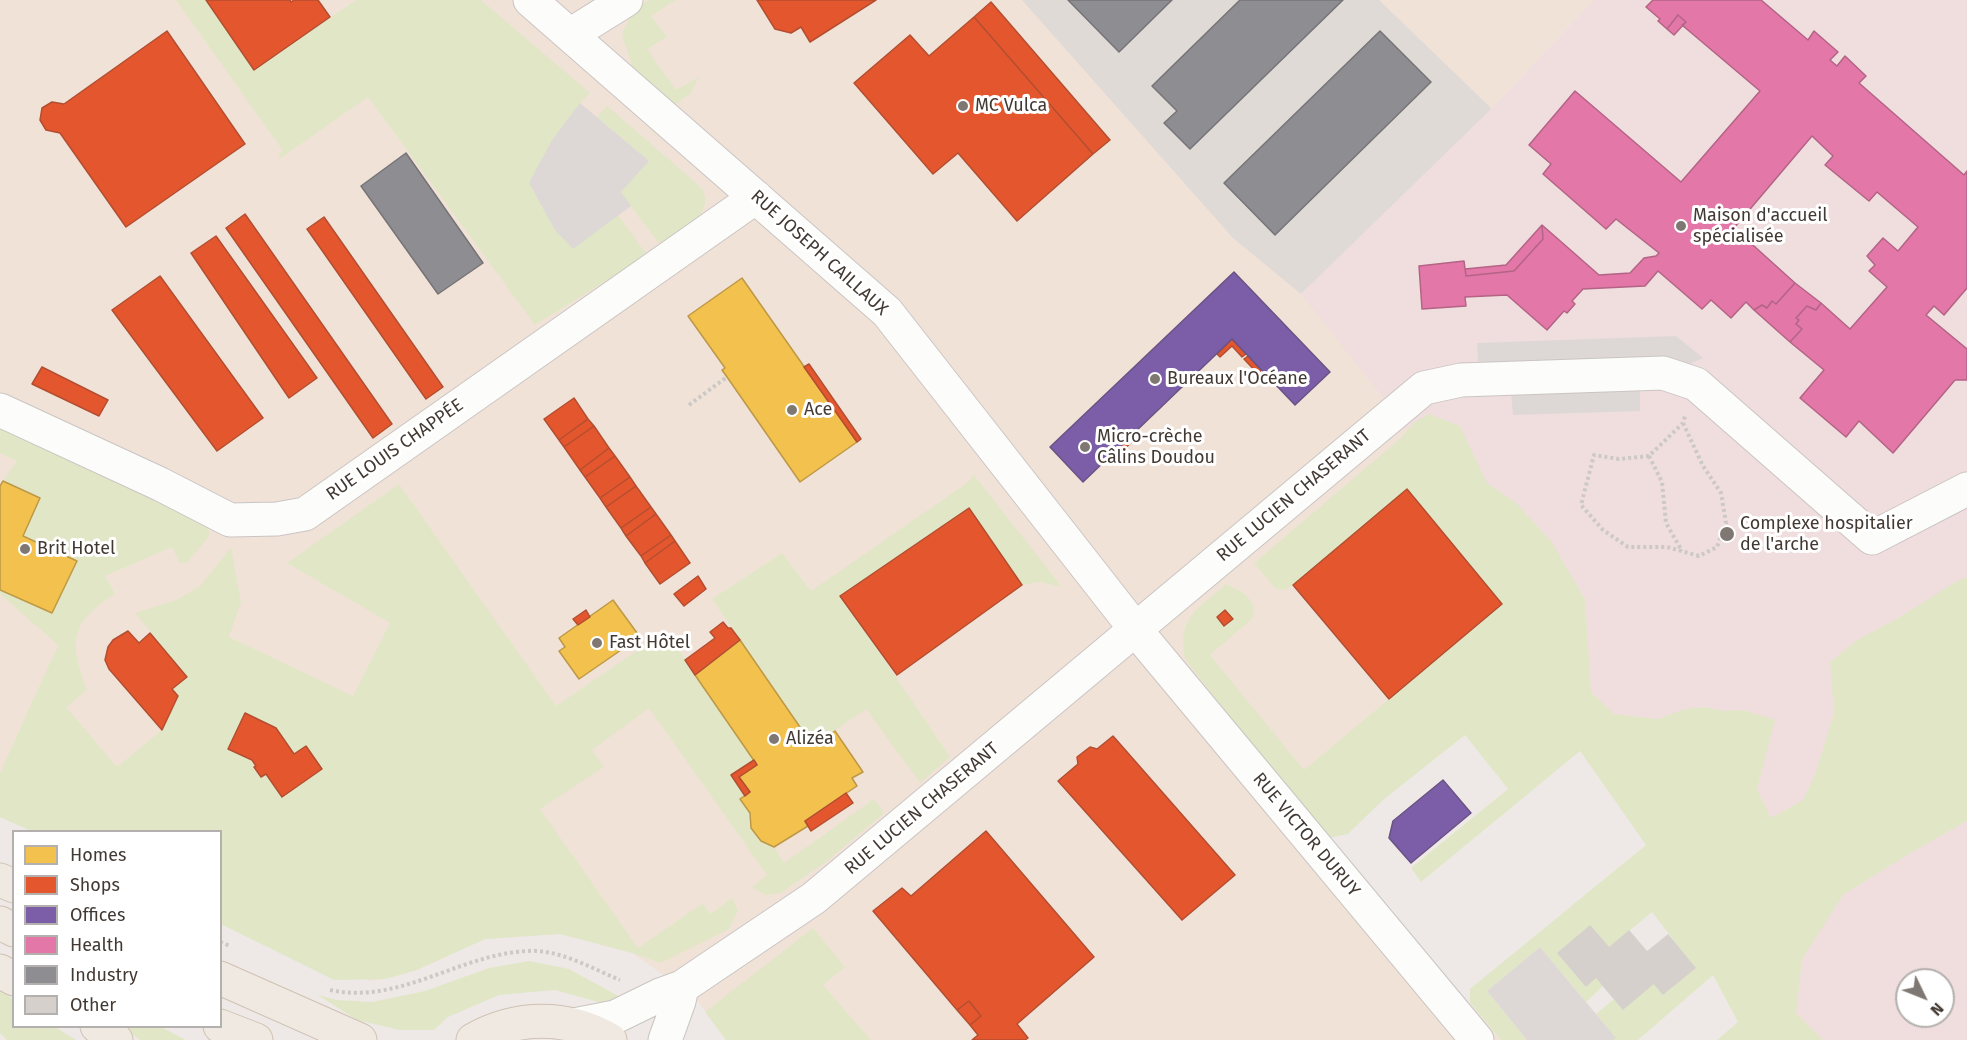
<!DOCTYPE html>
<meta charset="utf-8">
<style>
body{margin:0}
#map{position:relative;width:1967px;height:1040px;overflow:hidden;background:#eee9e6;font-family:"Fira Sans",sans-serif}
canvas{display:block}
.legend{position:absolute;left:12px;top:830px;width:210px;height:198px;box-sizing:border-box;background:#fff;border:2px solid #b3b0ad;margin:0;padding:8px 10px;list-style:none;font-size:18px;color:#423933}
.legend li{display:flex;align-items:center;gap:12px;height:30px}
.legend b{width:30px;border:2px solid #b3b0ad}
.north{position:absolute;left:1895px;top:968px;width:60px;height:60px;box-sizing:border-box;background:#fff;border:2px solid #b3b0ad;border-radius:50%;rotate:133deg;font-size:16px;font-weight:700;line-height:24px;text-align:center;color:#423933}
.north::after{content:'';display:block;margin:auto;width:21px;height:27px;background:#7e7772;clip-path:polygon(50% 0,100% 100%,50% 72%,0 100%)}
</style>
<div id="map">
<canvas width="1967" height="1040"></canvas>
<ul class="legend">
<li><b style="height:16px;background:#f2c14e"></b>Homes</li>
<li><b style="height:16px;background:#e4572e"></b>Shops</li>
<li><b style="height:16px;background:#7b5ea7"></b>Offices</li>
<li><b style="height:16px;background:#e377a8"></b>Health</li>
<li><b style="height:16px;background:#8d8d92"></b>Industry</li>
<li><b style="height:16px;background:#d6d0cd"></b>Other</li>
</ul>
<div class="north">N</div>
</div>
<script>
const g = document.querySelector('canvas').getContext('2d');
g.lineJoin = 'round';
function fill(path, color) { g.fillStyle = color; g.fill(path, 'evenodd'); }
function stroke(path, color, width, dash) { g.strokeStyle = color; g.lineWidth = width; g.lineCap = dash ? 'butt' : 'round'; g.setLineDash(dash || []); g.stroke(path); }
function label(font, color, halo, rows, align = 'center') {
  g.font = font + ' "Fira Sans",sans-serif'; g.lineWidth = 6; g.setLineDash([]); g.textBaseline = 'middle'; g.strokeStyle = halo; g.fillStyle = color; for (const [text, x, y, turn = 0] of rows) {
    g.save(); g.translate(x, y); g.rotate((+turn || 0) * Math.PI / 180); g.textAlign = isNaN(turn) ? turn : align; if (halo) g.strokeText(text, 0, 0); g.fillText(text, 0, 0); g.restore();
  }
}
fill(new Path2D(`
 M0,0H1594L1491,109L1377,390L1565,635L1324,833L1501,1040H726L694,996L632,953L560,934L485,939L417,970L385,979L369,981L220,832L0,815Z`), '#f1e2d8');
fill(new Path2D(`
 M1022,0H1379L1492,109L1301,294L1233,238Z`), '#e0dad7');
fill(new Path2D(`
 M1594,0H1967V1040H1756L1717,971L1564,635L1377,390L1301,294L1491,109ZM1907,980H1943V1016H1907Z`), '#f0dede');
fill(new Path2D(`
 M176,0H206L254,69L356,0H481L590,93L580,103L573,248L618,215L647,255L535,325L368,97L281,158L278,154L283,151Z
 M649,0H676L651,16L667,37L647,49L676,90L699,77L690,94L672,107L633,69L622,35L632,11Z
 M607,106L695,182C698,185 703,189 704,193C713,217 676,235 661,246L620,192L649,161L597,117Z
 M1429,414L1460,426L1487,483L1516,503L1551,541L1585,599L1591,692L1614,714L1658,719L1685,709L1704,707L1723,711L1743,710L1775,720L1757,789L1771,818L1803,800L1815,775L1834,713L1830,662L1857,640L1900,617L1957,581L1967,577V821L1907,855L1843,895L1802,959L1796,1013L1823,1040H1717L1738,1022L1713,975L1638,1040H1613L1615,1038L1596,1014L1614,999L1623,1009L1654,983L1664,994L1695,968L1652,912L1609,948L1590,926L1558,953L1585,986L1596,977L1603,986L1586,1002L1540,947L1487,991L1527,1040H1501L1470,1003V989L1646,845L1580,751L1421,882L1411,868L1508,789L1465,735L1383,800L1348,834L1318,840L1297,802L1185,659C1177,616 1197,610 1226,584C1241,590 1260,601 1252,619L1210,655L1304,770L1389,699L1294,585L1284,590L1276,589L1254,563L1401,438L1413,423Z
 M0,423L206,521L210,535L188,562L180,564L172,547L105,576L115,594C68,625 70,641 87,690L66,707L117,767L162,730L178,696L172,689L187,677L135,613L176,600L200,586L231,547L241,602L229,637L353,696L390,623L287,563L399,484L556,706L666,631L754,760L731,776L745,796L741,799L750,813L751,828L761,841L774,847L784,863L874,799L884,813L827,861L781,893L765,895L752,887L767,875L649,708L592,750L604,767L540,809L638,948L703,903L710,914L732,898L738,910L729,929L661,963L632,953L560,934L485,939L417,970L385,979L334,980L221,924L220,832L31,831L0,817V773L58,645L0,594V590L52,613L77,561L23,536L40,498L3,481L17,461L0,453Z
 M974,475L1062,587L1040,582L1022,585L969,508L841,596L950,757L920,783L866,709L813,746L712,599L782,553L811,591L967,483Z
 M813,928L845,967L823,985L871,1040H726L705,1012Z
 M529,961L569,969L622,998L609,1005L555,990L499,995L448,1017L434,1030H399L357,1020L318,995L337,1000L372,1002L425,991L489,968Z
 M0,991L13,999L14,1026L55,1027L76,1040H7L0,1033Z
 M122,1027H161L186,1040H140Z`), '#e1e7c6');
fill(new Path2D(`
 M580,103L649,161L621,192L631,206L573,249L555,230L529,183L552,140Z
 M1676,336L1703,358L1640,387V411L1513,415L1511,393L1480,394L1477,343Z
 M1540,947L1616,1038L1613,1040H1527L1487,991Z`), '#ddd8d6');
const homes = new Path2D(`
 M742,278L857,442L800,482L727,377L722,370L725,368L688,316Z
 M3,481L40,498L23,536L77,561L52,613L0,590V486Z
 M613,600L640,637L579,679L559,651L565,647L559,638Z
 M740,640L813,746L835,731L863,772L852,778L857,786L805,821L808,826L774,847L761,841L751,828L750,813L740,799L750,792L739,777L757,765L695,675Z`);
fill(homes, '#f2c14e');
stroke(homes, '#bd9846', 1.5);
const shops = new Path2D(`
 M206,0H290L291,2L294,0H318L330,17L254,70Z
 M757,0H876L810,42L801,27L791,33L775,29Z
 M991,2L1110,140L1093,154L974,17Z
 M974,17L1093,154L1017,221L958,153L933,174L854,83L910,35L929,56Z
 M167,31L245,144L126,227L60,133L46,130L40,120L42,108L52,102L64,104Z
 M245,214L392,424L373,438L226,228Z
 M324,217L443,387L426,399L307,229Z
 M216,236L317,378L289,398L191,253Z
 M160,276L263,418L217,451L112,310Z
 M1232,339L1246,354L1242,357L1232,346L1220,357L1217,354Z
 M1248,356L1261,370L1258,374L1244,359Z
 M809,364L861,439L857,442L804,367Z
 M42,367L108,400L99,416L32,384Z
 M574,398L588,419L559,440L544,419Z
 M588,419L594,426L564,447L559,440Z
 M594,426L609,448L580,470L564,447Z
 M1131,435L1135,439L1121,452L1117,449Z
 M609,448L615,456L585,477L580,470Z
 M615,456L630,477L600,498L585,477Z
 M630,477L636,486L606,507L600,498Z
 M636,486L651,507L621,528L606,507Z
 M1407,489L1502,604L1389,699L1293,585Z
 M651,507L656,514L626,536L621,528Z
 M969,508L1022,585L897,675L840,596Z
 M656,514L671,535L641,556L626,536Z
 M671,535L675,541L645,563L641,556Z
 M675,541L690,563L660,584L645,563Z
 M698,576L706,589L684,606L674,594Z
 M586,610L590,617L578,625L573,619Z
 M1225,610L1233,619L1224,626L1217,617Z
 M723,622L728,628H731L740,640L695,675L685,660L715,638L710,632Z
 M128,631L139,643L150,633L187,677L172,689L178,696L162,730L109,669L105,660L108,647L113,640Z
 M245,713L276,728L294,754L306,746L322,769L282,797L266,774L261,777L254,767L256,766L252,760L228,749Z
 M1113,736L1235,875L1182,920L1058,781L1078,764L1077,757L1090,747L1097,749Z
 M754,760L757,765L739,777L750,792L745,796L731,775Z
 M846,793L853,803L811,831L805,821Z
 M986,831L1094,957L1017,1024L1028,1038L1025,1040H972L978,1035L970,1025L981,1016L969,1001L957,1010L873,911L902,888L911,896Z
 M969,1001L981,1016L970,1025L957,1010Z`);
fill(shops, '#e4572e');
stroke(shops, '#b34e30', 1.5);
const offices = new Path2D(`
 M1234,272L1330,372L1295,405L1232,339L1083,482L1050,447Z
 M1443,780L1471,813L1411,863L1389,838L1393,821Z`);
fill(offices, '#7b5ea7');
stroke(offices, '#6a5384', 1.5);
const health = new Path2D(`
 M1653,0H1761L1808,40L1814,31L1838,52L1830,60L1837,66L1845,56L1866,76L1859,83L1964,175L1967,171V288L1944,315L1934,306L1926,315L1967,349V380H1955L1893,453L1859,421L1846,437L1800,398L1824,370L1790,342L1802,329L1796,324L1799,320L1796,318L1807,306L1816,310L1821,303L1850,329L1887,287L1869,271L1875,265L1867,256L1883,238L1898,251L1918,227L1877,192L1869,201L1825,165L1833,156L1812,136L1734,228L1795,283L1776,304L1772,301L1767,308L1762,305L1754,310L1746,302L1731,318L1711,300L1702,309L1658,271L1645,286L1583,289L1572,301L1575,304L1567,313L1564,311L1547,330L1507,295L1465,297L1466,306L1422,309L1419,266L1464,261L1466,276L1514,271L1543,239L1542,225L1599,275L1630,273L1644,258L1656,256L1659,253L1616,219L1606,229L1543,174L1551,164L1529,145L1575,91L1681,182L1760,91L1682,25L1686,22L1678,15L1667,29L1658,21L1660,19L1646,7Z
 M1678,15L1686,22L1674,35L1667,29Z
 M1542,225L1543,239L1514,271L1466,276L1465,269L1506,265Z
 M1795,283L1821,303L1816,310L1807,306L1796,318L1799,320L1796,324L1802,329L1790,342L1754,310L1762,305L1767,308L1772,301L1776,304Z`);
fill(health, '#e377a8');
stroke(health, '#b36485', 1.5);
const industry = new Path2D(`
 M1068,0H1172L1119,52Z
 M1240,0H1343L1190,149L1164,123L1177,111L1152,86Z
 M1380,31L1431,82L1275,235L1224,183Z
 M406,153L483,263L438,294L361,186Z`);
fill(industry, '#8d8d92');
stroke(industry, '#767476', 1.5);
const building = new Path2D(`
 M1590,926L1609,948L1629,931L1647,952L1668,935L1695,968L1663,994L1654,983L1623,1009L1596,977L1586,986L1558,953Z`);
fill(building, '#d6d0cd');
stroke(building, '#d5d0cc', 1.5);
const minor = new Path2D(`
 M530,0L887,312L1144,640L1477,1040
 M570,35L626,0
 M0,410L160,484L230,520L277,519L305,514L756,197
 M574,1025L615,1017L660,995L682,987L814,898L1424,388L1461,380L1663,373L1696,384L1872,538L1967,489
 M665,1040L679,1001L682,987`);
const major = new Path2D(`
 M0,880L14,886
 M0,923L14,930
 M0,971L14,979
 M220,978L360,1040
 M97,1026L116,1040
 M220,1026L256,1040
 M473,1040C517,1015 567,1015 610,1040`);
stroke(minor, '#cac5c2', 35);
stroke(major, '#cfc1b3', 35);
stroke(new Path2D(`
 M689,405L727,377
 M1683,423L1703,466L1721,493L1726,523L1717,547L1699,556L1667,547H1628L1603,530L1581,505L1594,455L1619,459L1649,456L1683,423L1685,416
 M1649,456L1662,482L1666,523L1682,551
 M220,942L230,946
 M330,990C400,1005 459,954 528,951C559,949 591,968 620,980`), '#ccc9c5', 4, [3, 3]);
stroke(minor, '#fcfcfb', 33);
stroke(major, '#f0e9e2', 33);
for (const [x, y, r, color] of [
 [963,106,6,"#7e7772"],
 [1681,226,6,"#7e7772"],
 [1155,379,6,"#7e7772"],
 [792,410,6,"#7e7772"],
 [1085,447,6,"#7e7772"],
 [1727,534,8,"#7e7772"],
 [25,549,6,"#7e7772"],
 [597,643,6,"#7e7772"],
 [774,739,6,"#7e7772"]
]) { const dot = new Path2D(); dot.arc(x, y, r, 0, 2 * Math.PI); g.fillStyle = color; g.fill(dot); stroke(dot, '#fff', 2); }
label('18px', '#423933', '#fff', [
 ["MC Vulca",975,106],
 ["Maison d'accueil",1693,216],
 ["spécialisée",1693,237],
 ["Bureaux l'Océane",1167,379],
 ["Ace",804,410],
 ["Micro-crèche",1097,437],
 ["Câlins Doudou",1097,458],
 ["Complexe hospitalier",1740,524],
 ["de l'arche",1740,545],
 ["Brit Hotel",37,549],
 ["Fast Hôtel",609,643],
 ["Alizéa",786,739]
], 'left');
label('18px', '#423933', '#fff', [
 ["RUE JOSEPH CAILLAUX",819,253,42],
 ["RUE LOUIS CHAPPÉE",395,450,-35],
 ["RUE LUCIEN CHASERANT",1294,496,-40],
 ["RUE LUCIEN CHASERANT",922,809,-40],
 ["RUE VICTOR DURUY",1306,835,50]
]);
</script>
